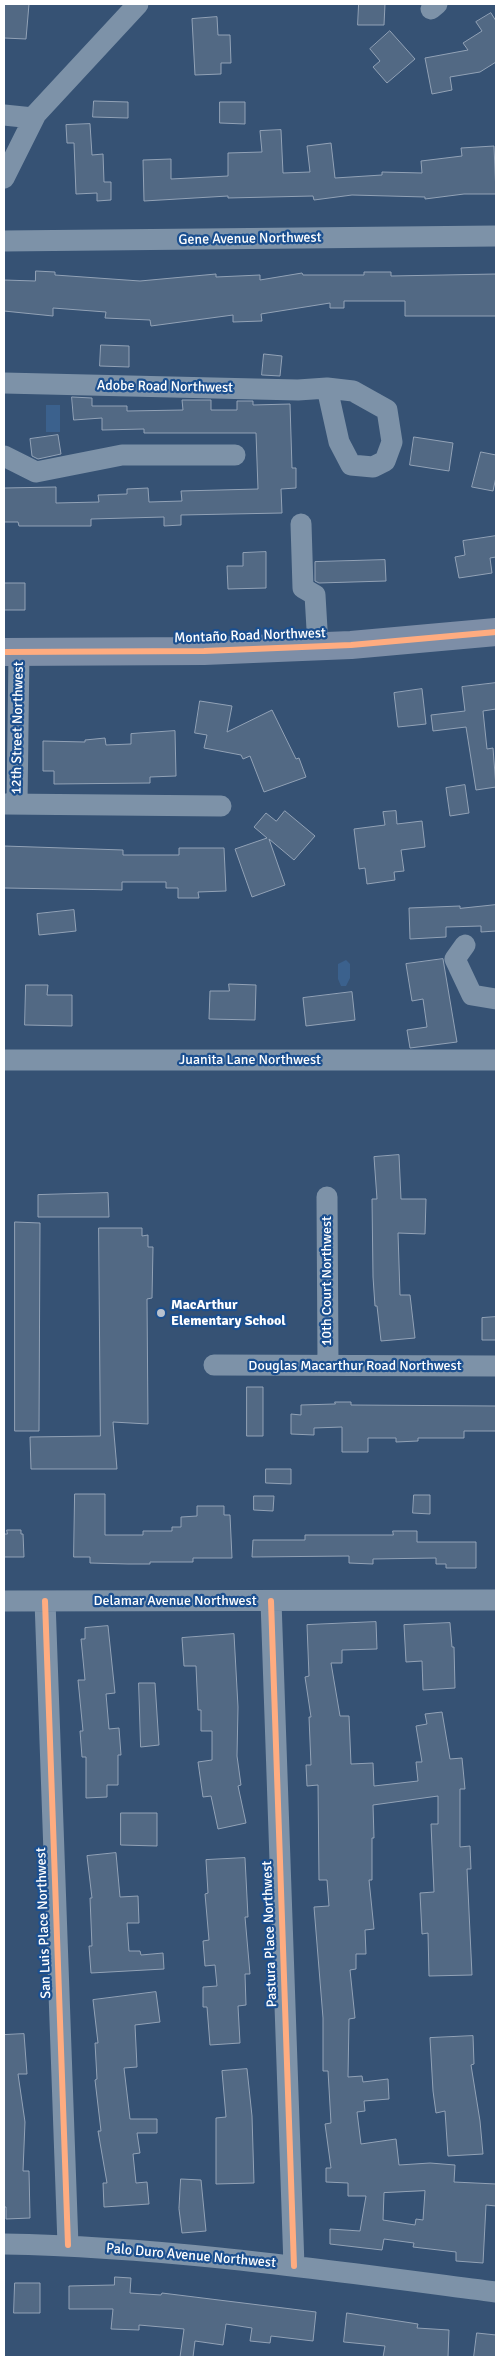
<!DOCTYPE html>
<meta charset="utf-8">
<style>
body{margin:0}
#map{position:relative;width:500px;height:2361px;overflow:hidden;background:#365274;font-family:Signika,sans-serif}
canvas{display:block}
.frame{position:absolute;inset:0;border:5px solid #fff;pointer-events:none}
</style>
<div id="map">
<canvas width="500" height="2361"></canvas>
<div class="frame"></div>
</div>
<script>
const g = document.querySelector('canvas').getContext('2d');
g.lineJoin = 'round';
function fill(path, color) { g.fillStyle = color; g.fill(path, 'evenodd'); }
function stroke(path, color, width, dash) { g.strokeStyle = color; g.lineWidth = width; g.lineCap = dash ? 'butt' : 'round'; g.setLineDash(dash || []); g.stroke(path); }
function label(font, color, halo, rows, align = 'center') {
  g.font = font + ' Signika,sans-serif'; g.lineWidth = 4.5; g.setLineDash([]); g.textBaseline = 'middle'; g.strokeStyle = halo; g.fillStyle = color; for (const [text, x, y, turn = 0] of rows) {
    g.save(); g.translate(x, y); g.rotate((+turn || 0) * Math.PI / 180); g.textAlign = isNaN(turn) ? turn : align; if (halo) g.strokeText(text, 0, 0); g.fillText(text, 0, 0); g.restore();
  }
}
fill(new Path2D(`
 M46,405H60V432H46Z
 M346,960L350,964V978L346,986H341L338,979V964Z`), '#3b618d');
const building = new Path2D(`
 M4,4H29L26,39L4,38Z
 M359,4H385L384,25H358Z
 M491,13L496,21V62L480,72L450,77L452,90L432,94L425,58L468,50L463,43L482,31L476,22Z
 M217,17L218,35H230L231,63H221V74L195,75L192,19Z
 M390,31L415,59L387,83L373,67L380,61L370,49Z
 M94,101L128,102V118L93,117Z
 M220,102H245V124L220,123Z
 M90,124L92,155L103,154L104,182H111V200L97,201V193L76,194L74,143H67L66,125Z
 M281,130L283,173L310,172L307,146L331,143L335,178L382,175V172L422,173L421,161L462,156L461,148L494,146L496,194H464L425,199V197L352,195L314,200L313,196L228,198V196L144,201L143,160L171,159V179L228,176V153L262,152L260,131Z
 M36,271L55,272V275L140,281L216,274V277L260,275V280L302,273L303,275H364V272H391V276L496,274V316H405V301H344V308H330V303L261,314L262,321L233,322V315L151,326L150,320L105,318L106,312L53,308V316L4,311V280L35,281Z
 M101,345L129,346V367L100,366Z
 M264,354L282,356L280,376L262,375Z
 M72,397L92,398V406H127V411L183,410L182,400H211V410H237V401H253V405L290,404L292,468H296V488L281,489L282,513L181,515V525L164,526V517L91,519V526H19L18,522H4V488L56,487V503L99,502L98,495L127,494V489L148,488L149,502L182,501L181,491L258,489L256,433H144V429L102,430V418L74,420Z
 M58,435L61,454L38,459L32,456L30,439Z
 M414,437L453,443L449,471L410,465Z
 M481,452L496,455V477L493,491L472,487Z
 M496,536V557L490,558L492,573L459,578L455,557L465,555L463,541Z
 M266,552V588L228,589L227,566H243V553Z
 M385,560L386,581L319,583L315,581V562Z
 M4,583H25V610H4Z
 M496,683V709L483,711L487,749L493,748L496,787L476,790L466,727L433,731L431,715L465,711L462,687Z
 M422,689L426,724L398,727L394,693Z
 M200,701L232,706L227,732L272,710L296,759L299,758L306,777L264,792L250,756L243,759L241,755L204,748L207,735L195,733Z
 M175,731L176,776L150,777V783L54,784V771H43V741L85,742V740L105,738L106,745L131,744V734Z
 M465,785L469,813L450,816L446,788Z
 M285,811L315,836L294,860L269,839L285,885L252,897L235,849L267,838L254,827L266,813L276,821Z
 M396,811L397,824L422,821L425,847L401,850L404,871L394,872L395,880L367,884L365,868L359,869L354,829L385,825L383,812Z
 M4,846L123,850V855H179V848H224L226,891L198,892L199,898H178V888H166V882H122V890L4,888Z
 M496,905V931L481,932V926L446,927V937L410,939L409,908L460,906V908Z
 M74,910L76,931L39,935L37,914Z
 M443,959L457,1042L410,1048L407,1030L427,1027L423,999L412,1001L406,964Z
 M229,984L256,985L255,1020L209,1019L210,991H229Z
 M26,985H48L47,995H72V1026L25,1025Z
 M352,992L355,1020L306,1026L303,998Z
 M399,1155L401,1199H426L425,1234L398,1233L400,1295H410L415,1338L381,1341L377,1306H375L373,1277L372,1199H377L374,1157Z
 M108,1193L109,1217H38V1195Z
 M15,1222L40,1223L39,1431H15Z
 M99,1228H142V1236L148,1235V1247H153L152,1298L147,1299L148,1424L113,1422L117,1469H31L30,1437L100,1436Z
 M496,1317V1340H482V1318Z
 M247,1387H263V1436H247Z
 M335,1402H351V1405L496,1406V1431H464V1438H418V1441L396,1442V1438H368V1452H342V1427L314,1428V1435L291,1434V1414L301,1415V1405L335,1404Z
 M266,1469H291V1484L266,1483Z
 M75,1494H105V1535H143V1531H172V1527H181V1517L197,1516V1506H224V1515H230L232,1558H193V1562H150V1564H128L90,1563V1557H74Z
 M414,1495H430V1514L413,1513Z
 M254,1496H274L273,1511L254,1510Z
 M7,1530H21V1534H23L24,1557H4V1534H7Z
 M393,1531H417V1542H476V1568H446V1564H436V1558L373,1559V1564L349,1563V1556L252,1557L253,1540H305V1535H393Z
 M376,1622L377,1649L342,1650V1663H331L340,1716H349L351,1764L373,1763L374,1786L418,1781L416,1762H422L416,1726L427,1724L425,1714L442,1712L450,1759L462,1758L465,1789H460V1847L470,1846L471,1869H467L472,1975L429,1976L428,1933L422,1934L420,1893L434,1892L431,1824H438V1796L373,1805L374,1838H372V1880H369L374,1929L365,1930L366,1954H356V1969L350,1970L355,2018L349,2019L348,2077L362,2076L363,2082L388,2079L389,2099L364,2101L365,2111L357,2112L361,2144L396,2139L399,2165L430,2163L455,2165L454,2182L496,2184V2206L486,2205L483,2263L456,2261V2252L413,2247L414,2243L384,2239L382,2250L330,2244V2229L360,2231L366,2196H348V2183L326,2182V2168H331L325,2124L331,2123L328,2071H323V2018L314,1907L329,1906L327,1880H319L318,1785L307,1786L306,1765H311L309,1717H311L305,1677L309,1676L307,1625ZM425,2191L423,2220L416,2219L415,2225L383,2220L384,2193Z
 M450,1623L452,1647H454L455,1688L423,1690L422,1661L406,1662L404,1625Z
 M108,1626L115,1693L106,1694L109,1729L119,1728L121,1755H118V1785H107V1797L86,1798V1757H82L80,1731H83L78,1680H85L81,1639H85V1628Z
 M234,1634L238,1707L237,1756L241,1785L238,1786L246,1823L218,1829L211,1796L203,1797L198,1762L212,1760V1731H201V1710H198L196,1666H184L182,1638Z
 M139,1683H155L159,1745L141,1747Z
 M121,1813H157V1846L121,1845Z
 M116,1853L120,1897L138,1896L139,1923H127L129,1951H140L141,1955L163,1953L164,1969L91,1973L89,1946H92L90,1898H92L87,1856Z
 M245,1858L248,1917H245L250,1974H245L246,2005L238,2006L240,2043L210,2045L207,2007H203V1987L217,1986L215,1965L205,1966L203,1941L209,1940L205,1894L208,1893L206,1860Z
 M156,1992L160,2022L135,2025L137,2067L124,2068L130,2119H157V2133H137L140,2153L133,2154L136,2183L147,2182L149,2204L104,2207L103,2183H107L98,2131H101L95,2080L97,2079L95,2043H98L93,2000Z
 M24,2034L27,2074H18L25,2122L23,2171H29L30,2218L6,2219V2207H4V2035Z
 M473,2036L474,2064L471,2065L480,2121L483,2154L448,2156L445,2111L436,2113L433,2091L430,2038Z
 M247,2069L252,2116L254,2183L216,2184V2118L226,2117L222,2071Z
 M181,2179L201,2180L206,2231L182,2233L179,2209Z
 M115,2277L131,2278L130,2293L161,2295L162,2293L316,2312L313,2341L271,2336L270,2343L250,2341L252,2328L226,2324L223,2345L195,2341L193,2357H180L184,2329L139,2325V2330L111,2329L113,2309H69V2286L114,2285Z
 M15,2283H40V2313H14Z
 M347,2313L418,2324L417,2328L449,2330L448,2357H383L385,2346L344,2342Z
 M477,2333L496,2335V2357H474Z`);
fill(building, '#526984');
stroke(building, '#92a2b6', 1);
stroke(new Path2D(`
 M431,9L437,4
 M4,115L33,118
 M4,178L36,114L138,4
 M4,241L496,236
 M4,383L298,390L327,388L353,391L387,410L392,442L385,461L373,467L351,465L339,442L327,388
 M4,456L36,472L122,455H235
 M301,524L303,588L315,595L318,646
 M4,804L221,806
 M17,804L19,651
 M465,945L455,959L472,995L496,999
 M4,1060H496
 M327,1197L328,1365
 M214,1365L496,1366
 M4,1601L496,1600
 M45,1601L68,2245
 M271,1601L294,2266
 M4,2244C169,2247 333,2271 496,2292`), '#7d92a8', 21);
stroke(new Path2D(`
 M4,652L204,651L351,645L496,632`), '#7d8ea7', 28);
stroke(new Path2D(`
 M4,652L204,651L351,645L496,632
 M45,1601L68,2245
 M271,1601L294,2266`), '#ffac80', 6);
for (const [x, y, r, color] of [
 [161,1313,5,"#b9c2ce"]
]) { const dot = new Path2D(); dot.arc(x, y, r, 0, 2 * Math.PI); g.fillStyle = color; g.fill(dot); stroke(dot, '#1b4f8f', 2); }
label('14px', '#fff', '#1b4f8f', [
 ["Gene Avenue Northwest",250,239,-1],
 ["Adobe Road Northwest",165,387,1],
 ["Montaño Road Northwest",250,636,-2],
 ["12th Street Northwest",18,728,-89],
 ["Juanita Lane Northwest",250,1060],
 ["10th Court Northwest",327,1281,-90],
 ["Douglas Macarthur Road Northwest",355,1366],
 ["Delamar Avenue Northwest",175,1601],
 ["San Luis Place Northwest",44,1923,-92],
 ["Pastura Place Northwest",270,1934,-92],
 ["Palo Duro Avenue Northwest",191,2256,5]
]);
label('bold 14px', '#fff', '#1b4f8f', [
 ["MacArthur",171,1305],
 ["Elementary School",171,1321]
], 'left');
</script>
